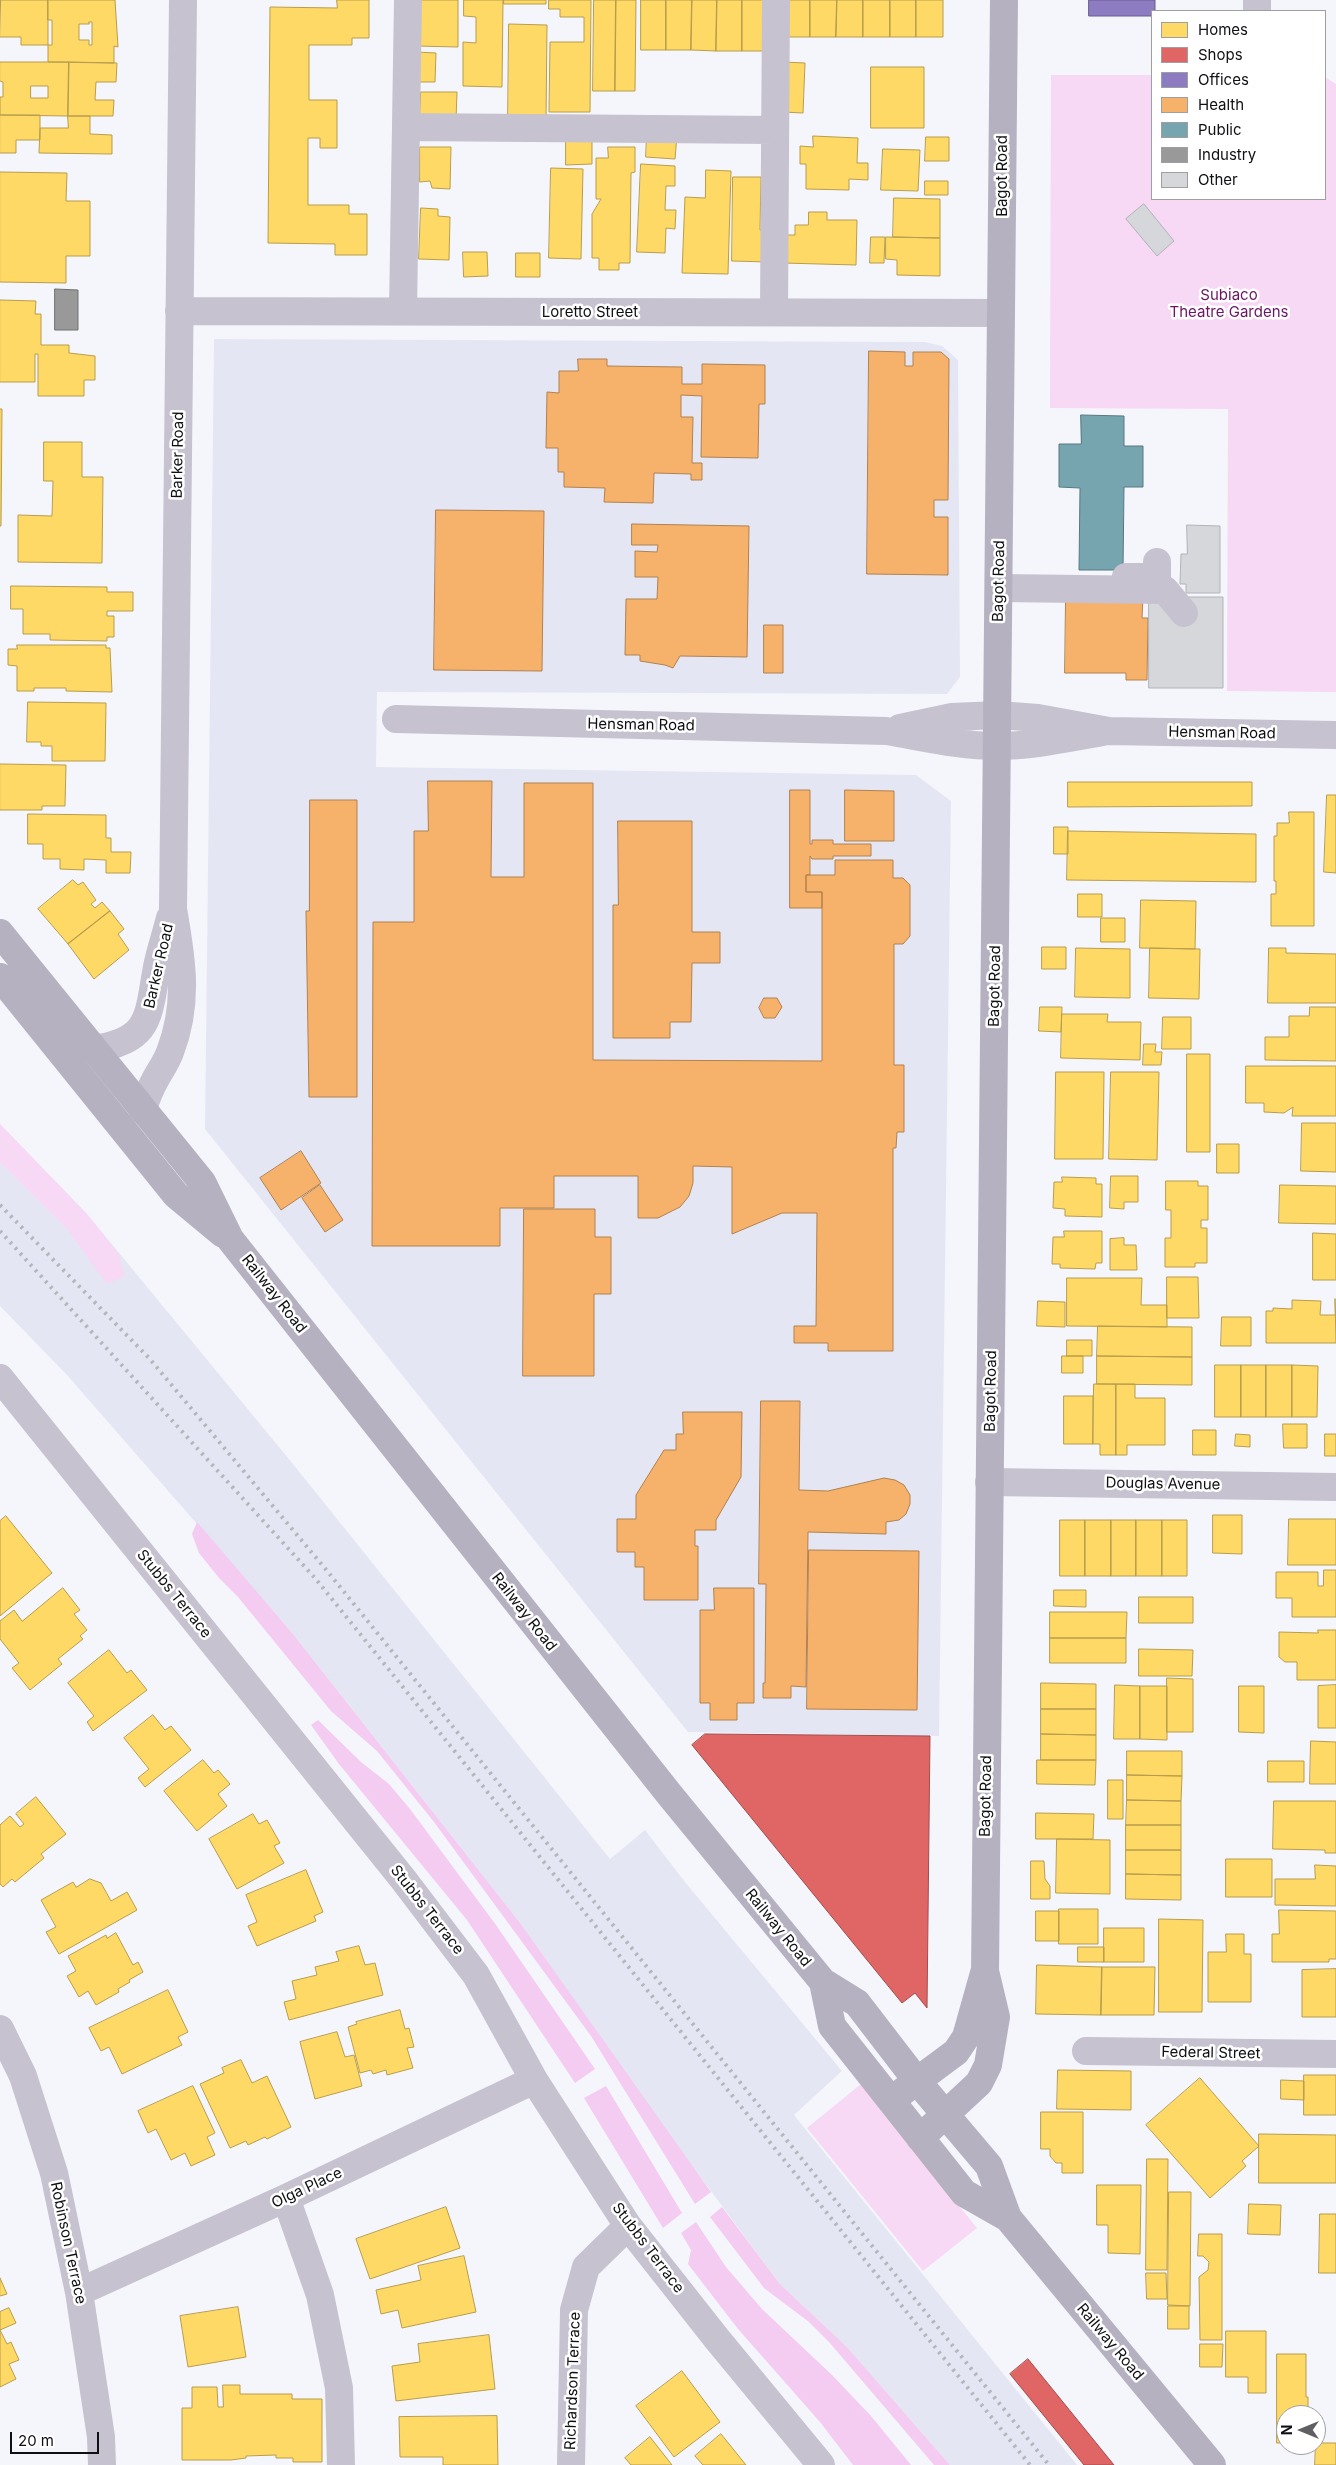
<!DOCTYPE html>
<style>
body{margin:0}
#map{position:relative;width:1336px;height:2465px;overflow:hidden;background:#f5f6fb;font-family:Inter,sans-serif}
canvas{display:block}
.legend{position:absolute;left:1151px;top:10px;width:175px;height:190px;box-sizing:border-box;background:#fff;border:1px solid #9f9fa1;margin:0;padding:6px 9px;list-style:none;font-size:15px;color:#0f1013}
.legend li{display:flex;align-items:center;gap:10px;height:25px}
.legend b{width:25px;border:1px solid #9f9fa1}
.north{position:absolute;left:1276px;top:2405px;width:50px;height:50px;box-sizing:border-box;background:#fff;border:1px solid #9f9fa1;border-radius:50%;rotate:270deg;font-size:14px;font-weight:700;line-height:20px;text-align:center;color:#0f1013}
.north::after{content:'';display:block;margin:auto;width:18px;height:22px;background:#606064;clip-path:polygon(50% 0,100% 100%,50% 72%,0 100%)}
.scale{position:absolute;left:10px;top:2432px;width:89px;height:22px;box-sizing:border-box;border:2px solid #0f1013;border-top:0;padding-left:6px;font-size:15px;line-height:18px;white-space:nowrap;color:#0f1013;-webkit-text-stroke:4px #fff;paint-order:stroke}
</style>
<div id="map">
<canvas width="1336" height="2465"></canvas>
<ul class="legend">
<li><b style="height:14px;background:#ffd966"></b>Homes</li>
<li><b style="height:14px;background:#e06666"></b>Shops</li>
<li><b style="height:14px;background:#8e7cc3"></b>Offices</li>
<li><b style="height:14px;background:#f6b26b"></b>Health</li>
<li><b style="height:14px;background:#76a5af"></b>Public</li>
<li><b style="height:14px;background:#999"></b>Industry</li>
<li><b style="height:14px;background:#d5d7da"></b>Other</li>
</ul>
<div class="north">N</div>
<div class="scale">20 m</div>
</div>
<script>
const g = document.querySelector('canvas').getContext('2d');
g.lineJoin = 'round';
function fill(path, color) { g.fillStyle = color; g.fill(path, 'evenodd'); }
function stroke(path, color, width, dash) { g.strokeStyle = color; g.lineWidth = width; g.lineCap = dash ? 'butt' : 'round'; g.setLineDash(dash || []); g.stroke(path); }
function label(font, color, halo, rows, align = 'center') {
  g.font = font + ' Inter,sans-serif'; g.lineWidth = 5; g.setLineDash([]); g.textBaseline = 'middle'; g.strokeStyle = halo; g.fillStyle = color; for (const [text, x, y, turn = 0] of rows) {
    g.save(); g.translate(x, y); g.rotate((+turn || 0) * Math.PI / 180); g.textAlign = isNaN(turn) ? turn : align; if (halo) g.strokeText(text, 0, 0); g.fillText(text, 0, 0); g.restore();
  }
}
fill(new Path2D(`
 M214,339L925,342L942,346L958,360L960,677L947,694L377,692L376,767L916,775L951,801L939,1736L688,1732L205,1129Z
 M0,1124L87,1214L293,1464L610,1859L645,1830L685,1882L842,2071L794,2115L1077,2465H950L847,2347L780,2284L673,2140L521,1924L293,1634L67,1375L0,1306Z`), '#e4e7f3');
fill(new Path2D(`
 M1051,75H1152V199H1325V77L1336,84V692L1227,691L1228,409L1050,408Z
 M0,1124L87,1214L118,1253L125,1276L107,1284L68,1230L0,1162Z
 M861,2084L977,2228L923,2271L807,2128Z`), '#f7d8f5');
fill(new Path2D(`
 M197,1522L293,1634L521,1924L711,2192L695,2204L591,2036L434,1822L377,1751L331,1711L238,1597L219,1578L199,1553L192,1534Z
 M318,1720L361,1762L389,1784L410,1809L496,1925L595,2069L575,2083L467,1920L339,1764L311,1725Z
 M606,2086L682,2213L663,2228L584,2098Z
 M722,2207L780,2284L847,2347L950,2465H934L829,2342L809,2322L764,2288L710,2217Z
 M696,2222L726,2267L762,2309L832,2375L871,2416L911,2465H853L820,2422L738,2329L688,2264L691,2250L681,2233Z`), '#f4cbf1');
const homes = new Path2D(`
 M1,0H48V45H21V37H0Z
 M48,0H115L118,47L114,46V63L48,62V45H52V20H48ZM89,22H92V45H89V40H79V24H89Z
 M337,0H369V38H352V45H309V100H337V148H320V138H308V205H349V214H367V255H335V244L268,243L270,7L337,8Z
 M416,0H458V47L416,46Z
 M464,0H503L502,87L463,86V42L476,43V17L464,16Z
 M504,0H546V4H504Z
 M549,0H591L590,112H549L550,42H584V17H560V9H549Z
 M594,0H616L615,91H593Z
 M616,0H636L635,91H615Z
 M641,0H666V50H641Z
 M666,0H692L691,50H666Z
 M692,0H717L716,51L691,50Z
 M717,0H742V51H716Z
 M742,0H767V51H742Z
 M783,0H810V37H783Z
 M810,0H837L836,37H810Z
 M837,0H863V37H836Z
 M863,0H890V37H863Z
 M890,0H916V37H890Z
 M916,0H943V37H916Z
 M509,24L547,25L546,122L508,121Z
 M416,52L436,53L435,82H415Z
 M0,62H69L68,116L0,115V97H3V82L0,81ZM31,86H48V98H31Z
 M69,62L117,63L116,82H96L95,100H114L113,116H68Z
 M783,62L805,63L803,113L782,112Z
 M871,67H924V128H871Z
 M421,92H457L456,120L420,119Z
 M0,115H40V140H16V153H0Z
 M68,116H90V134L112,135V154L39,153L40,128H68Z
 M647,134L677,135L675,159L646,157Z
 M566,135H592V164L566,165Z
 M813,136L858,138L857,163H868V180L849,179V190L806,189V164H800V146L813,147Z
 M926,137H949V161H925Z
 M420,147H451L450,189L432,188L430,181L420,182Z
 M608,147H635V172L631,173L630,263H619V270H599V258H592V214L601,199H596V158H608Z
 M883,149L920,150L918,191L881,190Z
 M641,164L675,166V186H666L665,210H676L675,229L666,228L665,253L637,252Z
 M551,168L583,169L581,259L549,258Z
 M706,170L731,171L728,274L682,273L685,197L705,198Z
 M0,172L67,173L66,201H90V256H66V283L0,282Z
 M733,177H761L760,230H768V262L732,261Z
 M925,181H948V195H925Z
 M894,198L940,199V238L893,237Z
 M421,208L438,209V216L450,217L449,260L419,259Z
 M809,212H827V220H857L856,265L783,263V235H795V225H808Z
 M871,237H885L884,263H870Z
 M886,237L940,238V276L897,275V260L886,259Z
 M463,252H487L488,276L464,277Z
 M516,253H540V277H516Z
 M0,300L36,301L35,314H41V345H69V353L95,356V380H84V396H38V354H35V382H0Z
 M0,409H2L1,526H0Z
 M44,442H82V477H103L102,563L18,562V515L52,516L53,481H44Z
 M11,586L107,587V592H133V611H107V616H114V637H107V641L50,640V634H23V609H11Z
 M17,645H106V648H110L112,692L66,691V688H34V691H17V666L8,665V649H17Z
 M28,702L106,703L105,761H52V746H41V742H27Z
 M0,764L66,765L65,806H42V810H0Z
 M1068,782H1252V806L1068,807Z
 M1327,795H1336V873L1324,872Z
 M1289,812H1314V926H1271V894H1276V881H1274V836H1277V823H1289Z
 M28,814L106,815V838H111V852H131L130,873H106V860L84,859V870L60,869V859H43V844H28Z
 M1054,827H1068V854H1054Z
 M1068,831L1256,834V882L1067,880Z
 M73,880L78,885L83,882L96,900L91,904L95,908L102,902L110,911L68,944L38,909Z
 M1078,894H1102V917H1078Z
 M1141,900L1196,901L1195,949L1140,948Z
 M110,911L124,929L118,934L129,950L94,979L68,944Z
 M1101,918H1125V942H1101Z
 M1042,947H1066V969H1042Z
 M1076,948L1130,949V998L1075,997Z
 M1150,948L1200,949L1199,999L1149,998Z
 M1269,948H1286V953L1336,954V1003H1268Z
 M1040,1007H1062L1061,1032L1039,1031Z
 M1310,1007H1336V1061L1265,1060V1037H1289V1016H1309Z
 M1062,1014H1108L1107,1022H1141L1140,1060L1061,1058Z
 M1163,1017H1191V1049H1162Z
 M1144,1044H1156L1155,1052H1162L1161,1065H1143Z
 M1187,1054H1210V1152H1187Z
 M1246,1066H1336V1116H1292L1293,1107L1284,1113L1264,1112V1103H1246Z
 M1056,1072H1104L1103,1159H1055Z
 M1111,1072H1159L1157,1160L1109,1159Z
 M1302,1123H1336V1172L1301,1171Z
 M1217,1144H1239V1173H1217Z
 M1111,1176H1138V1202H1124V1209L1110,1208Z
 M1062,1177L1096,1178V1184H1102V1217L1065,1216V1209L1053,1208L1054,1182H1062Z
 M1166,1181H1198V1186H1208V1220H1201V1228H1207V1263H1195V1267H1165V1238H1171V1210H1166Z
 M1280,1185L1336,1186V1224L1279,1223Z
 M1064,1231H1102V1263H1096L1095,1269L1060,1268V1264H1052L1053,1237H1064Z
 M1313,1233L1336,1234V1280H1313Z
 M1124,1238V1245H1136L1137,1270H1110V1239Z
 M1167,1277H1198L1199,1318H1167Z
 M1067,1278H1142L1141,1305H1167V1327L1067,1326Z
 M1335,1299L1336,1343H1266V1311H1273V1308L1292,1309V1300L1321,1301L1320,1315H1335Z
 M1038,1301L1065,1302V1327L1037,1326Z
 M1222,1317H1251V1346H1221Z
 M1098,1326L1192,1327V1357L1097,1356Z
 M1067,1340H1092V1356H1067Z
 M1062,1356H1083V1373H1062Z
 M1097,1356L1192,1357V1385L1097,1384Z
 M1215,1365H1241V1417H1215Z
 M1241,1365H1266V1417H1241Z
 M1266,1365H1292V1417H1266Z
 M1292,1365L1318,1366L1317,1417H1292Z
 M1094,1384H1116V1455H1100V1444H1093Z
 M1116,1384H1135V1398H1165V1445H1127V1455H1116Z
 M1064,1396H1093V1444H1064Z
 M1283,1424H1307V1448H1284Z
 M1193,1430H1216V1455H1193Z
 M1236,1434L1250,1435V1447L1235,1446Z
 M1325,1434H1336V1456H1325Z
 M1213,1515H1242V1554L1213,1553Z
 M6,1516L52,1573L0,1616V1521Z
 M1289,1519H1336V1565H1288Z
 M1060,1520H1085V1576H1060Z
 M1085,1520H1111V1576H1085Z
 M1111,1520H1136V1576H1111Z
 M1136,1520H1162V1576H1136Z
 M1162,1520H1187V1576H1162Z
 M1324,1570H1336V1617H1292V1598H1276V1572H1318V1586H1323Z
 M63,1588L80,1610L74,1614L87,1630L80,1636L83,1639L58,1659L62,1664L30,1690L12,1668L19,1663L0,1639V1621L14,1610L22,1621Z
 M1054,1590H1086V1607L1054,1606Z
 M1139,1597H1193V1623H1139Z
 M1050,1612H1127L1126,1638H1050Z
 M1318,1630H1336V1680H1297V1662H1285L1279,1657V1632L1318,1633Z
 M1050,1638H1126V1663H1050Z
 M1139,1649L1193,1650L1192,1676H1139Z
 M109,1650L127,1673L131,1670L147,1690L93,1731L87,1722L94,1716L68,1683Z
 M1167,1678L1193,1679V1732H1167Z
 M1041,1683L1096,1684V1709H1041Z
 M1115,1685L1140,1686V1739H1114Z
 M1336,1685V1728H1318V1686Z
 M1140,1686H1167V1740L1140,1739Z
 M1239,1686H1264V1733L1239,1732Z
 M1041,1709H1096V1735L1041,1734Z
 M153,1715L165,1730L171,1726L191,1750L145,1787L138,1778L149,1769L124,1738Z
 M1041,1734L1096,1735V1760H1041Z
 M1311,1741L1336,1742V1784H1310Z
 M1127,1751H1182V1776L1127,1775Z
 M203,1760L214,1773L218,1770L230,1784L218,1794L227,1806L197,1831L164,1791Z
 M1037,1760H1096L1095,1785L1037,1784Z
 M1268,1761H1304V1782H1268Z
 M1127,1775L1182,1776L1181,1801L1127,1800Z
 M1108,1780H1123V1819H1108Z
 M36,1797L66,1834L41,1854L44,1858L15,1882L12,1879L3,1887L0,1884V1825L10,1816L20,1827L24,1824L16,1814Z
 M1127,1800L1181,1801V1825H1126Z
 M1274,1801H1336V1853H1325V1850L1273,1849Z
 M1036,1813L1094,1814L1093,1839H1036Z
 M253,1814L259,1824L267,1820L280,1843L274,1846L284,1863L237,1889L209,1839Z
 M1126,1825H1181V1850H1126Z
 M1057,1839L1110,1840V1894L1056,1893Z
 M1126,1850H1181V1875L1126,1874Z
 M1226,1859H1272V1897H1226Z
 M1031,1861H1044L1045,1879L1050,1886V1899H1031Z
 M1315,1865L1336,1866V1906L1275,1905V1879H1315Z
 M306,1870L323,1912L314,1916L316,1921L257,1946L248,1926L257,1922L246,1895Z
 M1126,1874L1181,1875V1900L1126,1899Z
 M90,1879L101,1883L111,1901L127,1892L137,1910L59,1954L46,1932L56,1927L41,1900L73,1882L76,1887Z
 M1059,1909H1098V1944H1059Z
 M1279,1910L1336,1911V1959H1329V1962H1272V1934H1279Z
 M1036,1911H1059V1941H1036Z
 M1159,1919L1203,1920L1202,2012H1159Z
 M1104,1928H1144V1962H1104Z
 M116,1933L133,1965L138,1962L143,1972L129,1980L130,1982L118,1989L119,1992L96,2005L88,1991L79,1997L67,1976L76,1971L68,1956L106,1935L107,1938Z
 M1226,1934H1244V1954H1251V2002H1208V1952H1226Z
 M359,1946L365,1965L375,1963L383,1995L289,2020L284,2002L296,1999L292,1981L317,1975L315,1967L339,1961L336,1952Z
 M1078,1947H1104V1962H1078Z
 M1037,1965L1102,1967L1101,2015L1036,2014Z
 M1102,1967H1155L1154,2015H1101Z
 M1336,1969V2017H1302V1970Z
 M168,1990L188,2032L178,2037L182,2045L122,2074L109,2047L101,2051L89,2028Z
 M400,2010L405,2029L409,2028L414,2047L407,2048L413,2068L387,2075L386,2070L373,2074L371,2070L360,2073L348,2027L357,2024L356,2022Z
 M337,2032L345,2057L354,2055L362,2086L315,2099L300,2042Z
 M241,2060L252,2083L267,2076L291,2127L267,2139L265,2137L248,2145L246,2141L230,2148L200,2084L224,2073L222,2068Z
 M1058,2070L1131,2071V2110L1057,2109Z
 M1304,2075H1336V2115H1304Z
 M1200,2078L1259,2146L1242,2161L1246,2166L1210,2198L1146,2125Z
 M1281,2080L1304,2081V2100L1281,2099Z
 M193,2086L215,2133L207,2137L215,2155L191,2166L185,2153L171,2160L156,2129L148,2133L138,2111Z
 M1041,2112H1083V2173H1062V2163H1056L1050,2156V2149H1041Z
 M1259,2134L1336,2135V2183H1259Z
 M1147,2159H1168L1167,2270H1146Z
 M1097,2185H1141L1140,2254L1108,2253V2225H1097Z
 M1169,2192H1191L1190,2306L1168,2305Z
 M1249,2204L1281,2205L1280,2235L1248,2234Z
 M446,2207L460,2248L370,2279L356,2239Z
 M1320,2214H1336V2273H1319Z
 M1199,2234H1222V2340H1200L1199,2277L1208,2270L1209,2262L1203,2256H1198Z
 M464,2256L476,2312L402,2328L398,2310L381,2314L376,2290L421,2280L418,2266Z
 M1146,2273H1166L1167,2299H1147Z
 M0,2278L7,2294L0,2296Z
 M1168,2306H1189V2329H1168Z
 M238,2307L246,2357L188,2367L180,2316Z
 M9,2308L16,2323L0,2330L7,2344L11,2342L19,2360L9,2364L16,2379L0,2387V2312Z
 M1226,2331H1266V2393H1248V2377H1226Z
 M489,2335L495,2389L396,2401L392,2366L420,2362L418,2344Z
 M1200,2344H1223L1222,2367H1200Z
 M1277,2354H1306V2397H1308V2415H1286V2443H1277Z
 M682,2371L720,2422L674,2457L636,2406Z
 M223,2385H240V2394H292V2399H322V2462H293V2458H276V2455L246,2456V2458L231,2460H182V2408H192V2387H217L218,2407H223Z
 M497,2416L498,2465H443V2457H400L399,2417Z
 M721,2434L746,2465H703L695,2456Z
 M650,2437L672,2465H631L625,2458Z
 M1316,2443H1336V2465H1315Z`);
fill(homes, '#ffd966');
stroke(homes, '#b79d4d', 1);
const shops = new Path2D(`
 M705,1734L930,1736L927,2008L915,1993L902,2003L692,1745Z
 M1028,2359L1114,2465H1084L1010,2374Z`);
fill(shops, '#e06666');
stroke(shops, '#a14c4d', 1);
const offices = new Path2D(`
 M1089,0H1155V11H1152V16H1089Z`);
fill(offices, '#8e7cc3');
stroke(offices, '#685c8e', 1);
const health = new Path2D(`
 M869,351L905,352V366H913V352H941L949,359L948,500H934V517H948V575L867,574Z
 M578,359H607V366L682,367V384H702V364L765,365V404H759L758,458L701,457L702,396L681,395V417H693L692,463H702V480H691V474L654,473L653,503L604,502L605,488L564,487V472H558V448H546L547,392L559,393V371H578Z
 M436,510L544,511L542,671L434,670Z
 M632,524L749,526L747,657L680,656L673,668L665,665L640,661V655H625L626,599H657L658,577H635V551L657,552L658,545H632Z
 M1066,595L1143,596L1142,618H1148L1147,680H1126V673H1065Z
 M764,625H783V673H764Z
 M428,781H492L491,877H524V783H593V1060L822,1061V892H806V875H835V860H893V878H903L910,885V936L903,944H894V1065H904V1132H897L896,1148H893V1351H828V1343H794V1326H816L817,1213H782L732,1234V1167L693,1166V1183L689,1196L680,1207L658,1218H638V1176H554V1208H500V1246H372L373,922H414V831H428Z
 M790,790H810V844H812V840H833V844H871V856H833V859H812L810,856V875H806V892H822V908H790Z
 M845,790L894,791V841H845Z
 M310,800H357V1097H309L306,911H309Z
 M618,821H692V932H720V963H692L691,1022H670V1038H613V905H618Z
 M764,998H777L782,1007L775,1018H764L759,1008Z
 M301,1151L321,1183L281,1210L260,1178Z
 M320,1185L343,1220L325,1232L302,1198Z
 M524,1209H595V1237H611V1294H594V1376H523Z
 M761,1401H800L799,1490L828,1491L884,1478L895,1480L904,1485L910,1495V1504L906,1514L899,1520L886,1522V1534L808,1532L806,1687L791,1686V1698H763V1683H765L766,1584H759Z
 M683,1412H742L741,1477L716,1520V1530H695V1546H698V1600H644V1567H635V1552H617V1519H636V1495L664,1450H676V1434H683Z
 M809,1550L919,1551L917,1710L807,1709Z
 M714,1588H754V1703H737V1720H710V1703H700V1610H714Z`);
fill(health, '#f6b26b');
stroke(health, '#b18151', 1);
const public = new Path2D(`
 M1081,415L1124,416V446H1143V487H1124L1123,570H1079L1080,488L1059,487V444H1081Z`);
fill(public, '#76a5af');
stroke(public, '#577880', 1);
const industry = new Path2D(`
 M55,289L78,290V330H55Z`);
fill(industry, '#999');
stroke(industry, '#707071', 1);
const building = new Path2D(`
 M1144,204L1174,241L1157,256L1126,219Z
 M1187,525L1220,526V593H1186V584H1180L1181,554H1187Z
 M1149,597H1223V688H1149Z`);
fill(building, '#d5d7da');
stroke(building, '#b1b3b7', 1);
stroke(new Path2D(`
 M1257,11V0
 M406,127L775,130
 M179,311L1001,313
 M403,311L408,0
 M774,312L776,0
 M1126,577H1157V562
 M999,588L1165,590L1184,613
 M396,719L886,731C923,737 960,746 997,746C1035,746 1072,737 1109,731
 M900,728L952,717L998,715L1038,718L1109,731L1336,735
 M93,1049C152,1041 148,1015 157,967C160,951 166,934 170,918
 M142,1110C146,1101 149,1091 154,1082C159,1072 166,1063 170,1052C189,1003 182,960 173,909L183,0
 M0,1378L403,1879L476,1975L534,2080L628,2226L717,2339L821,2465
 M989,1482L1336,1487
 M0,2029L23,2076L54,2173L79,2292L101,2437L102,2465
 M1086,2051L1336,2054
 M286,2198L320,2295L339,2388L341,2465
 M79,2292L286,2198L534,2080
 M571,2465L574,2310L586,2267L628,2226`), '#c6c2cf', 28);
stroke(new Path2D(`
 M0,933L202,1182L230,1239L669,1794L823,1982L857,2003L917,2081L989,2166L1008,2218L1212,2465
 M0,977L176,1195L223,1234
 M823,1982L832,2026L964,2193L1008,2218
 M902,2092L956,2052L966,2037L984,1973
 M920,2138L979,2083L988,2065L996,2017L985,1971L1004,0`), '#b6b1c0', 28);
stroke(new Path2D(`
 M0,1205L149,1358L328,1572L1049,2465
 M0,1231L315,1578L1030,2465`), '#b5b5bb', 4, [2.5, 5]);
label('15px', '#0f1013', '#fff', [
 ["Bagot Road",1002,176,-90],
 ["Loretto Street",590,312],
 ["Barker Road",178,455,-89],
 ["Bagot Road",999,581,-89],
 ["Hensman Road",641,725,1],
 ["Hensman Road",1222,733,1],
 ["Barker Road",159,966,-77],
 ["Bagot Road",995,986,-89],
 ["Railway Road",274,1294,52],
 ["Bagot Road",991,1391,-89],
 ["Douglas Avenue",1163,1484,1],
 ["Stubbs Terrace",174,1594,51],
 ["Railway Road",524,1612,52],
 ["Bagot Road",986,1796,-89],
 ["Stubbs Terrace",427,1910,52],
 ["Railway Road",778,1928,51],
 ["Federal Street",1211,2053,1],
 ["Olga Place",307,2188,-25],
 ["Robinson Terrace",68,2243,78],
 ["Stubbs Terrace",648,2248,53],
 ["Railway Road",1110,2342,50],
 ["Richardson Terrace",573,2381,-88]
]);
label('15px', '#6c1565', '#fff', [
 ["Subiaco",1229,295],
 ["Theatre Gardens",1229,312]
]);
</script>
